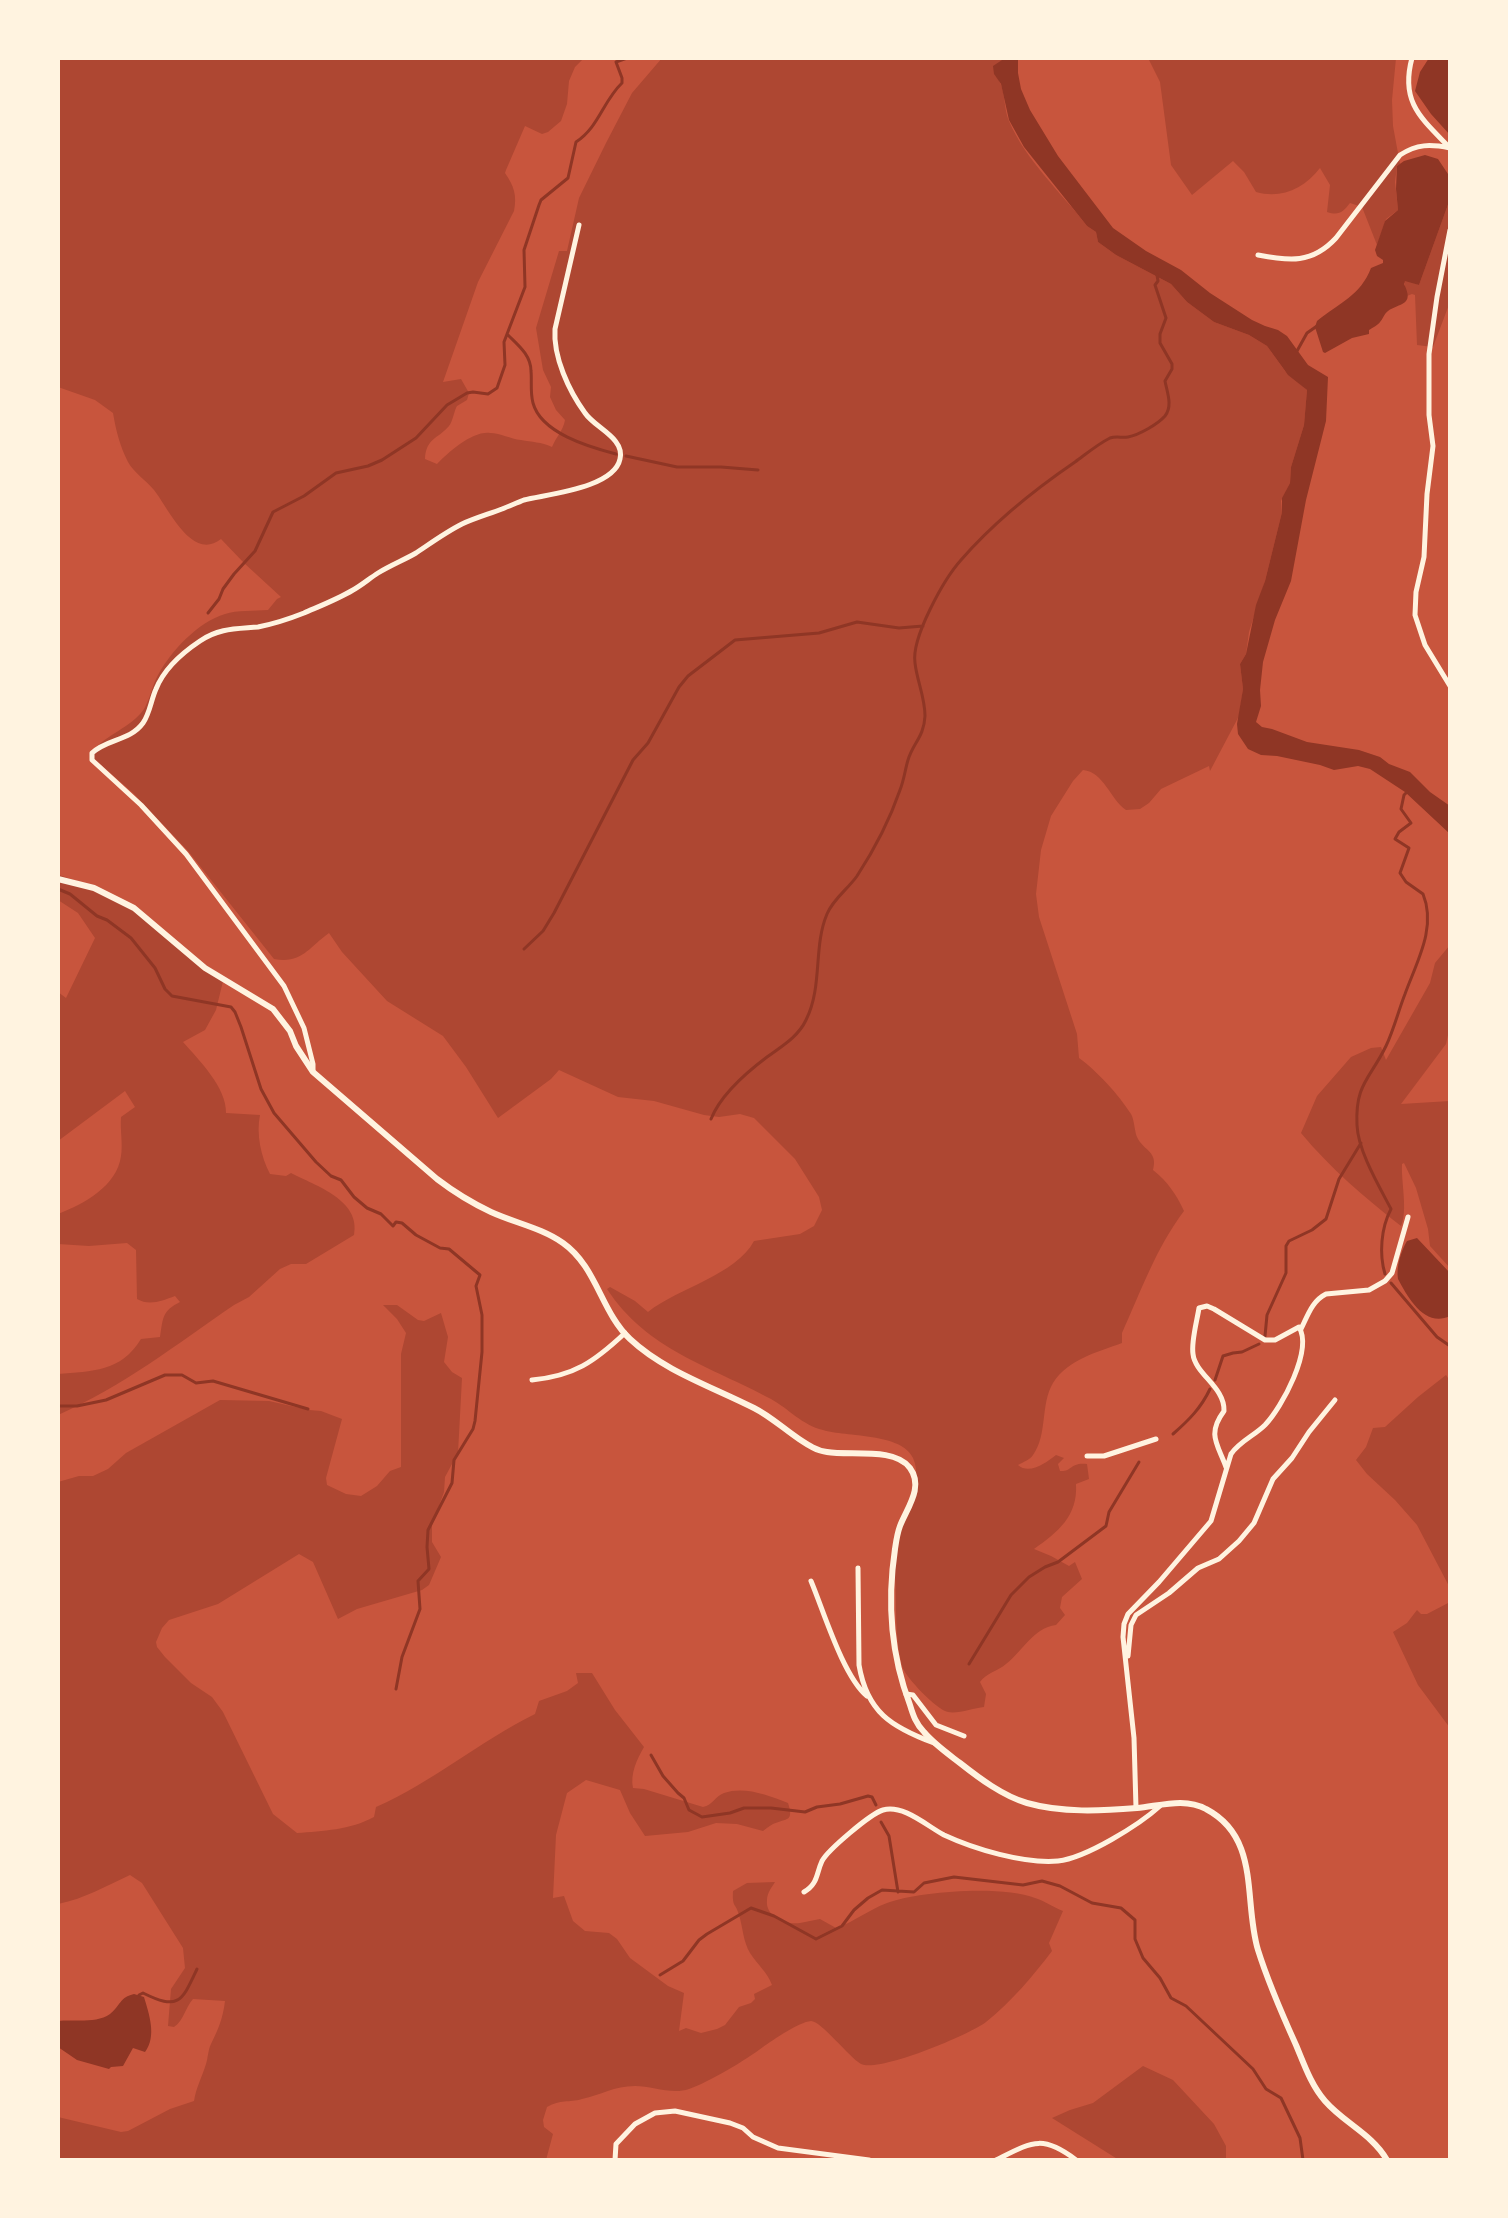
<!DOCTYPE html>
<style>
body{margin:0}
#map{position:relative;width:1508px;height:2218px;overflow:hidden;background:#c8553d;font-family:Literata,serif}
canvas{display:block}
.frame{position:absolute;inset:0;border:60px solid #fff3e0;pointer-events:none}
</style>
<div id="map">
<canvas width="1508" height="2218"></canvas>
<div class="frame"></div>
</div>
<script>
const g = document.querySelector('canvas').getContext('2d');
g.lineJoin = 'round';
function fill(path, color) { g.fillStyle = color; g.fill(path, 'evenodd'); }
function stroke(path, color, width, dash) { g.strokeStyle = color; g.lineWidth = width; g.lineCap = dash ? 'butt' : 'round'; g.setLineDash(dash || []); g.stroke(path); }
fill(new Path2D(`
 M58,58H584L575,67L569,81L567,104L561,121L548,132L542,134L525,126L506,170L505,173C514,186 517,195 514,211L478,282L443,382L461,379L469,393L467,400L457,406C454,411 453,421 449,426C438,439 426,438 425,459L437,464C449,452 472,431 490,433C501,433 510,439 521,440C532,442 541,442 552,447C556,437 563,431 565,420L556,410L550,397L551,387L543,370L536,328L559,251H567L579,198L606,143L632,93L662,58H1005L999,63L995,75C1006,86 1003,107 1009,121C1026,161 1061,192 1087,226L1096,232L1098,242L1116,255L1171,284L1187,302L1214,322L1249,335L1267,346L1285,371L1307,390L1304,425L1291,467L1290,483L1281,501L1282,512L1265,581L1249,632L1246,654L1240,664L1243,689L1239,716L1210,771L1209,766L1161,789L1149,803L1140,809L1126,810C1110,799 1104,772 1083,770L1073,781L1051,816L1041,850L1036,894L1039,917L1077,1034L1079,1058C1097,1071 1119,1095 1131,1114C1135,1121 1134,1132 1138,1139C1145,1151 1158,1152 1153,1170C1168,1182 1176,1194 1184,1211C1156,1248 1141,1291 1122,1333V1343C1098,1352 1068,1359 1053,1383C1040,1405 1048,1434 1033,1455C1030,1460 1023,1462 1018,1465C1029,1475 1046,1463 1056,1455L1064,1458L1058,1464L1060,1471C1072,1472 1070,1462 1087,1464L1089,1479L1076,1484C1078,1516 1058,1532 1034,1549L1051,1556L1069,1566L1075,1562L1082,1579L1062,1597L1060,1608L1065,1615L1056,1625C1033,1628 1023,1651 1006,1664C998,1671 986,1673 980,1682L986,1694L984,1707C974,1708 958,1714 948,1712C937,1710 905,1677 902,1666C894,1637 897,1605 895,1575C894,1565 891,1554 893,1545C897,1517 926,1487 913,1458C902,1433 846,1437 823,1430C802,1425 789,1409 771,1399C710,1366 647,1350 607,1289L610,1287L635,1301L648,1312C678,1288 736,1275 754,1241L800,1234L814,1226L822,1210L819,1197L795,1159L754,1118L740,1114L719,1117L704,1115L654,1101L618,1097L559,1070L551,1079L498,1118L466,1067L443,1036L387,1001L342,952L329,933C308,948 302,964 274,959L188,851L133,793L93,758L92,752C106,734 131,728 144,709C150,699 152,686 158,675C171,651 198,622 225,614C237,610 254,611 268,610L277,599L281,597L244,563L221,539C192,562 169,509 154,490C146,480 134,473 128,462C120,446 116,431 113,413L95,400L58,387Z
 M1148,58H1396L1392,100L1393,126L1400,164L1397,166L1395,182L1398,210L1386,219L1377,245L1362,207L1350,203C1343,212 1339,216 1327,212L1330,185L1320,168C1304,189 1281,199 1256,192L1244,172L1233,161L1192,195L1171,165L1160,82Z
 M1450,199V302L1433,347L1417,345L1415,295L1412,294L1407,296L1404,282L1406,280L1419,285Z
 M59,875L86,884L123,902L183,950L224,977L216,1010L205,1030L183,1042C199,1060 227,1088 226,1113L260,1115C256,1134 261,1157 270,1174L286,1176L291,1173C316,1186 361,1200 354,1235L306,1264H291L280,1269L249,1297L234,1305C177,1344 122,1387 58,1415V1374C92,1371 121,1372 141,1339L160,1337C163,1318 162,1311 180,1302L175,1296C162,1301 149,1306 137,1299L136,1250L127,1243L89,1246L58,1244V1214C84,1204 117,1186 121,1156C123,1144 120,1130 121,1117L135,1107L125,1091L58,1141V992L66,998L95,938L78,913L58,900Z
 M1450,945V1026L1446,1044L1401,1104L1450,1101V1268L1430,1246L1428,1229L1416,1188L1404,1163L1402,1164C1401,1182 1408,1211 1401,1226C1365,1198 1330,1168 1301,1133L1317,1096L1351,1057L1371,1048L1381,1047L1386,1060L1430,983L1435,963Z
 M383,1305H397L418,1320L424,1321L441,1313L448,1337L444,1362L452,1372L462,1378L458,1453L445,1477L444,1492L432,1525V1542L441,1557L429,1585L422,1590L357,1609L338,1619L313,1562L299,1554L218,1604L169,1620L162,1628L156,1642L157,1647L165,1657L191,1683L212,1697L223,1712L273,1814L297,1833C323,1831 350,1830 374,1817L376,1807C433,1782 480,1741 535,1714L539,1701L567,1691L578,1683L576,1673H592L615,1710L644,1747C637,1759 630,1774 633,1788L644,1789L703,1807C713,1805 715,1796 724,1793C744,1786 768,1795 788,1803C794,1822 787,1818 773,1824C769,1826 766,1829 763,1831L737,1824L716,1823L688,1832L645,1836L630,1813L620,1790L586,1780L567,1793L556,1835L553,1898L564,1896L573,1921L585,1931L609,1933L617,1939L630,1958L668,1986L684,1993L679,2031L686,2028L701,2033L717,2029L725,2025L739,2007L751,2003L755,1999L754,1994L772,1985C768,1973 757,1964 750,1953C743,1941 743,1928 739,1915C736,1903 732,1908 733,1891L747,1883L775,1882C772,1887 767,1893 767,1900C765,1917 786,1925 800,1923C807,1922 813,1920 820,1919L836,1928C856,1921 868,1910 887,1903C919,1891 1003,1885 1035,1898C1045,1901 1053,1907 1063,1911L1049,1943L1052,1951C1033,1976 1011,2002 986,2022C969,2035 878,2073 861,2064C849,2057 821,2021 811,2021C799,2022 773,2040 763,2047C746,2060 709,2082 689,2089C672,2095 652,2086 635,2086C614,2086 601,2095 582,2099C568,2103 561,2099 547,2107L543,2120L544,2127L553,2134L546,2160H58V2117L121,2132L128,2131L170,2109L194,2101C196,2088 202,2077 206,2064C208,2058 208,2050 211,2044C218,2030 223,2018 225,2001L193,1999C185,2008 184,2020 174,2027L168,2026L171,1989L185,1968L183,1948L142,1883L130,1875C104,1887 86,1898 58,1904V1482L79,1476H93L108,1469L126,1453L220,1400L269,1401L309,1410L321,1411L342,1419L326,1478L327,1485L346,1494L361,1496L377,1486L390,1471L401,1467V1354L406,1333L397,1319Z
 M1446,1375L1450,1381V1588L1417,1525L1395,1500L1367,1474L1356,1460L1366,1447L1373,1428L1385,1427L1418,1397Z
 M1450,1602V1728L1418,1685L1393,1632L1407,1623L1417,1610L1421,1614H1427Z
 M1143,2066L1173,2080L1214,2124L1226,2146V2160H1119L1052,2118L1070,2110L1093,2103Z`), '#ae4732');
fill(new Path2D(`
 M1005,58H1018V73L1021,89L1030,110L1058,156L1113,228L1146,251L1181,270L1210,293L1252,320L1265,326L1278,330L1287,336L1308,365L1328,377L1326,421L1306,500L1291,581L1275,620L1263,662L1260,690L1261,706L1256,722L1262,727L1272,729L1307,742L1359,750L1380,757L1389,764L1410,772L1430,792L1450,806V834L1405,792L1370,769L1358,766L1334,770L1320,765L1277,756L1261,755L1248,749L1238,734L1237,724L1243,689L1240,664L1246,654L1256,605L1265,581L1282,512V498L1290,483L1291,467L1304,425L1307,390L1288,375L1267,346L1249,335L1214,322L1187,302L1171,284L1116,255L1098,242L1096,232L1087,226L1024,147L1009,120L1001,84L994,74L993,66Z
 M1429,58H1450V135L1431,114L1415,91L1420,72Z
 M1425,155L1438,159L1450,177V199L1419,285L1405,281L1404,284C1415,306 1399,303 1388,311C1384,314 1383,319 1380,322C1379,324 1371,329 1369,330V334L1352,338L1325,353L1323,352L1315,327L1317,321C1339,303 1361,295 1371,268L1383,263V260L1377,256L1375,250L1385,221L1398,210L1396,189L1397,166L1404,161Z
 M1417,1238L1450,1273V1316C1425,1328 1408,1298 1398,1279C1396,1267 1401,1251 1407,1241Z
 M134,1994L144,1997C149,2014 157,2036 145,2052L133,2048L123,2066L111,2067L109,2069L77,2060L58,2047V2021C74,2019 96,2024 110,2014C120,2006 120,1997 134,1994Z`), '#8f3625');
stroke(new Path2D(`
 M508,335C518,345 531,355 531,371C532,382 530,392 533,403C541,433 589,447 616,454
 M1297,351L1307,333L1317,326
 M626,456L677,467H721L758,470
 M208,613L219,599L223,589L234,574L255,551L273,512L304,496L336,473L368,466L382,460L416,438L447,405L467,393L473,392L488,394L497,388L505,365L504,342L525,287L524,250L539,205L541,200L568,178L576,142C599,127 603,101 622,83V78L616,62L627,58
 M58,889L70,894L97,916L107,920L131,938L155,968L165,989L172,996L231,1007L235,1012L241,1027L261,1089L274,1113L316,1162L331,1176L341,1180L354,1197L367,1208L381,1214L393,1226L396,1222L402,1223L416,1235L440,1248L449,1249L480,1275L476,1286L482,1315V1352L475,1421L473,1429L454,1460L452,1483L428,1530L427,1547L429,1569L418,1581L420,1609L402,1657L396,1689
 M524,949L543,931L554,913L633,760L648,743L679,687L688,676L735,640L819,633L857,622L899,628L923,626
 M711,1119C721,1094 747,1072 767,1057C782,1046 798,1037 806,1020C823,986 813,947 827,914C833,899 848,889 857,876C874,850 890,819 900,790C904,780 905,770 908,760C913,743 924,737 925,716C925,697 917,681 915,663C911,638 944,579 961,560C994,522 1034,490 1075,462C1086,454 1098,444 1110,438C1116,436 1122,438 1128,437C1139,435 1158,424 1165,416C1173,406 1167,392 1165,381L1172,369V364L1160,343V334L1166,318L1155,285L1158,281L1157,275
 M1385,1274C1379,1254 1381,1228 1391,1209C1379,1186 1358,1151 1357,1125C1355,1084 1370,1079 1386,1046C1394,1029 1398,1012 1405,994C1416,963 1437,928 1423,894L1406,882L1400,873L1409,848L1395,839L1399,832L1411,823L1401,809L1404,795L1407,792
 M1391,1283L1437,1337L1450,1346
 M1265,1336L1267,1315L1286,1273V1246L1289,1241L1312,1230L1326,1219L1339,1179L1361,1143
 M1215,1380L1223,1356L1233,1353L1242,1352L1259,1344
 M58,1406H77L106,1400L165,1375H182L196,1383L213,1381L308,1409
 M1173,1434C1189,1420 1201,1408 1210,1389
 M969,1664L1011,1595L1029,1577L1045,1567L1058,1562L1106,1526L1109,1512L1139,1462
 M651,1755L663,1776L678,1793L684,1798L689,1810L702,1817L730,1813L744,1808H771L805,1812L817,1807L840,1804L868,1796L872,1797L876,1805
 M881,1822L889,1836L898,1892
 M660,1975L683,1961L699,1940L707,1934L751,1908L774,1916L816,1939L842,1926L854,1910L868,1898L882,1890L914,1892L924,1883L954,1877L1023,1885L1042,1881L1060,1886L1092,1903L1121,1908L1135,1920V1939L1143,1958L1160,1978L1171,1998L1186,2006L1253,2069L1266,2089L1281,2098L1300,2138L1303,2160
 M139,1995L143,1993C179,2011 182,2001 197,1969`), '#8f3625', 3);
stroke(new Path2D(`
 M1412,58C1400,102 1421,118 1449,147
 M1450,230L1437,297L1429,354V415L1433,446L1427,494L1424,557L1416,592L1415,615L1425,645L1450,686
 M1258,255C1289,261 1312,264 1336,238L1400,155C1417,144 1430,144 1450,148
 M313,1071V1064L304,1028L284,986L186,854L141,805L92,760V753C106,739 130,741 143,723C150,713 151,700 156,689C164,669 182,653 200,641C219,628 236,629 258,627C273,624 289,619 304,613C320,606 338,599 353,590C362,585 370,578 378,573C391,565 404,560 416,553C431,543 446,532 462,524C475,518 489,514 502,509C509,506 517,503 524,500C548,494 614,488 620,459C625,438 595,428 585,413C569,391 553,357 555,329L579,225
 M1301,1329C1308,1315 1312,1301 1326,1294L1369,1290L1385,1281L1392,1273L1408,1217
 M532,1380C574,1376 594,1362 625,1333
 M1087,1456H1104L1156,1439
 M858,1568L859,1665C867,1712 891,1727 934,1743
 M811,1581C824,1612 843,1676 867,1696
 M1128,1656L1131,1625L1136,1615L1169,1593L1198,1568L1219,1559L1239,1541L1254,1523L1273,1479L1292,1458L1309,1432L1335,1400
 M906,1694L913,1695L936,1725L964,1736
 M1136,1808L1134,1738L1123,1637L1124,1624L1128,1614L1159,1582L1211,1521L1231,1454C1240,1441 1254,1436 1265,1425C1282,1407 1313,1350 1299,1327L1275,1340H1265L1214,1309L1207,1306L1199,1308C1197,1321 1191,1342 1193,1354C1195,1374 1225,1387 1224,1411C1207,1434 1217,1443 1226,1467
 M804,1892C818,1884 816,1874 822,1861C828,1850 870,1814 883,1810C903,1804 927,1826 944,1835C974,1849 1024,1864 1058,1861C1086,1858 1139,1825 1160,1806
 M615,2160L616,2144L635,2124L655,2113L675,2111L730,2123L743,2128L753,2137L778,2148L869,2160
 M996,2160C1032,2142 1042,2134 1076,2160`), '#fff3e0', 5);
stroke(new Path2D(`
 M58,879L94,888L134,908L205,968L273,1009L290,1031L296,1046L313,1072L437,1179C454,1192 472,1203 491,1212C515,1223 542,1228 563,1243C597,1267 601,1312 630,1339C664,1371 713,1387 754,1408C770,1416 784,1429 799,1439C808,1445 817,1451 827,1452C850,1456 895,1447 910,1468C924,1487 907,1508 900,1526C897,1534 896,1542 895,1549C887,1602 891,1655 910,1705C913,1715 916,1724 924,1732C934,1744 947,1753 960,1763C979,1778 1003,1796 1027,1803C1062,1813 1101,1811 1137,1808C1159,1806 1185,1797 1206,1809C1261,1838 1243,1900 1258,1950C1268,1982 1282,2014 1296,2045C1304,2064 1311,2085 1325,2101C1344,2123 1372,2134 1387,2160`), '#fff3e0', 6);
</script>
